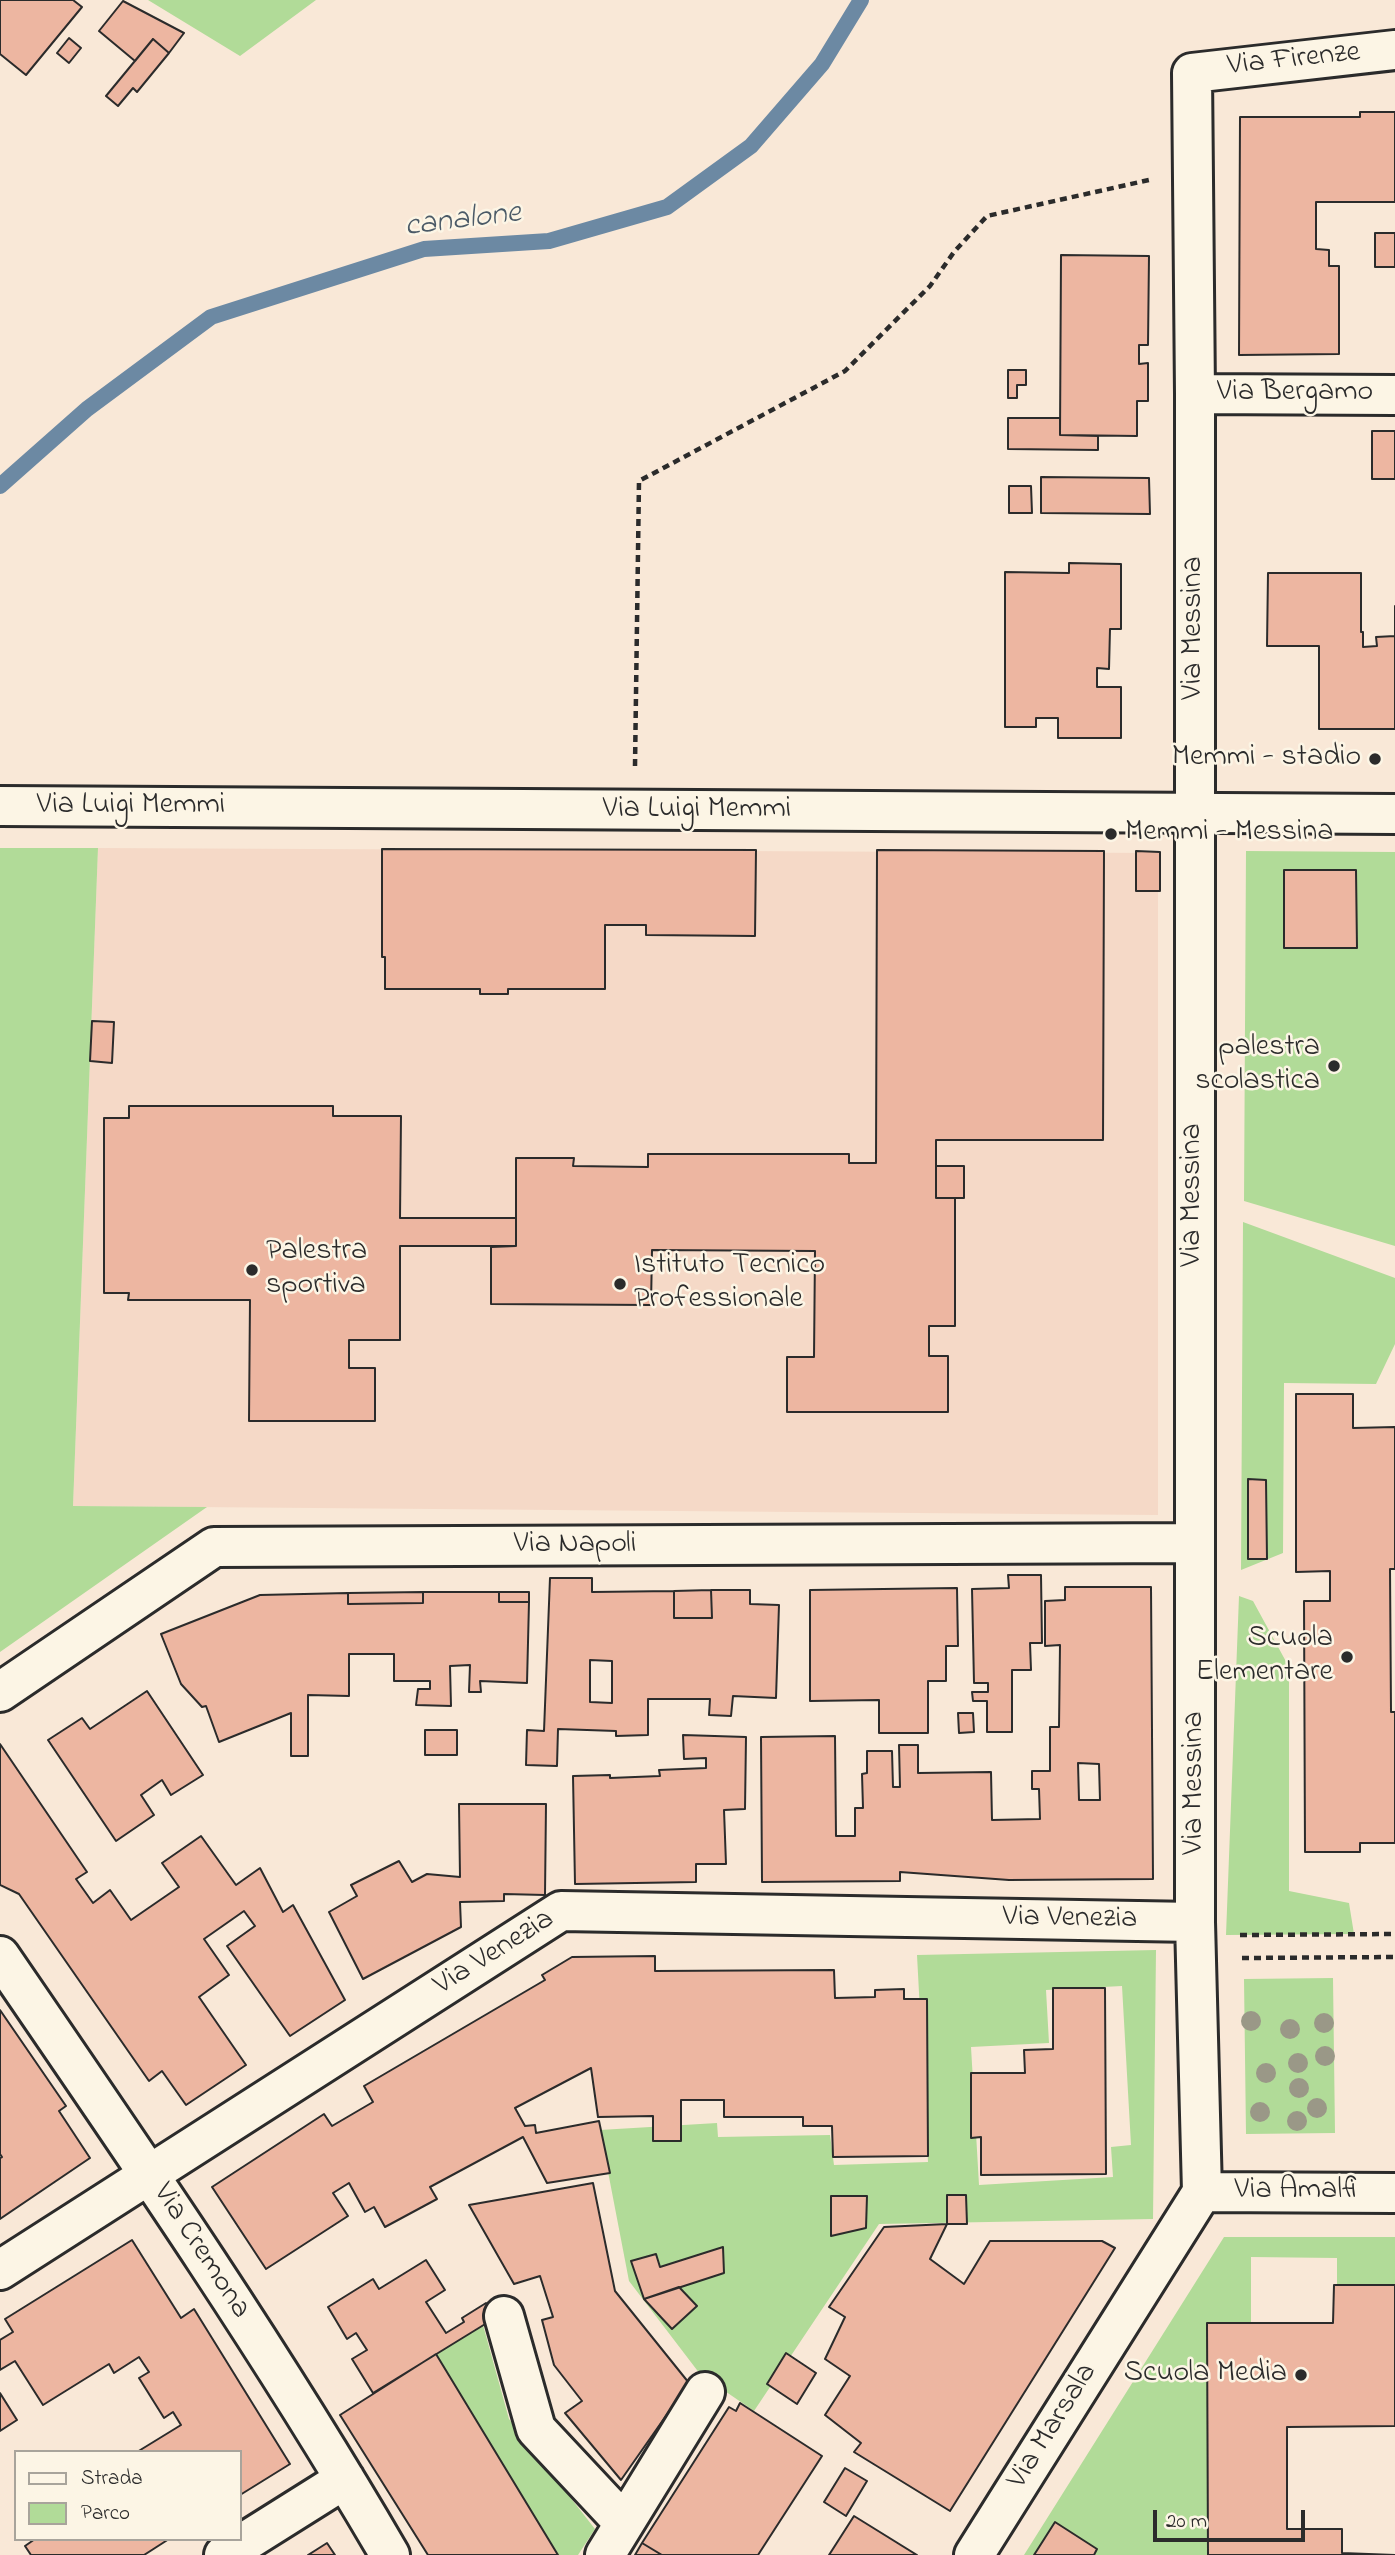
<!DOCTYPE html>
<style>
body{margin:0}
#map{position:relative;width:1395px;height:2555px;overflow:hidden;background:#f9e8d7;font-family:"Indie Flower",sans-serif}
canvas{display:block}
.legend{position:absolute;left:14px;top:2450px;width:228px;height:91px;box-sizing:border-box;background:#fcf5e5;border:2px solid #a8a49b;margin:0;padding:9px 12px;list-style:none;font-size:21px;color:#2b2b2b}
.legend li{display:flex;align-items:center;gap:14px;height:35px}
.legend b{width:35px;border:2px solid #a8a49b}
.scale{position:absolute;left:1153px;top:2510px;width:152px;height:32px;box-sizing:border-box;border:4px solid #2b2b2b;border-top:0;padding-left:9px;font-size:21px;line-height:24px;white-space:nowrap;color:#2b2b2b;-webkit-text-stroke:5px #fcf5e5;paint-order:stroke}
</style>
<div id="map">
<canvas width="1395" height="2555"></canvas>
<ul class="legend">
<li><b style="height:9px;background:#fcf5e5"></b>Strada</li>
<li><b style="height:19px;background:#b1db98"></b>Parco</li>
</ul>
<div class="scale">20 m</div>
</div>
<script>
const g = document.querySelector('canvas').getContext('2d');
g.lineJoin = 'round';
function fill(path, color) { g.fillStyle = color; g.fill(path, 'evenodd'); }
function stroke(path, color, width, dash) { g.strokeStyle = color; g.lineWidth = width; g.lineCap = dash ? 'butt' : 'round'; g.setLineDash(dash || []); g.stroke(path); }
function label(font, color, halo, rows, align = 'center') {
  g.font = font + ' "Indie Flower",sans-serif'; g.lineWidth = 5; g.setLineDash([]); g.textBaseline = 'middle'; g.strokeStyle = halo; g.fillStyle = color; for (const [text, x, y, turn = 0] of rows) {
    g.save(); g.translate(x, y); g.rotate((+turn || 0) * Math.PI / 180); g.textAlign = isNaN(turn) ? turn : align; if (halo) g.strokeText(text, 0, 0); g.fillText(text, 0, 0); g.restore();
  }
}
fill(new Path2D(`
 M98,848L1158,853V1515L73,1506Z`), '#f5d9c7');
fill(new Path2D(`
 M148,0H316L240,56Z
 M0,848H98L73,1506L207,1507L0,1652Z
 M1246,851L1395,852V1246L1244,1201Z
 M1243,1222L1395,1278V1344L1376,1384L1284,1383L1283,1553L1241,1570Z
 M1239,1596L1253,1601L1289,1667V1891L1349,1903L1354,1934L1226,1935Z
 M1156,1950L1153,2219L879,2224L754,2411L700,2374L629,2281L600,2130L717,2123L718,2137L830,2135L834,2165L928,2162L917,1955ZM1122,1986L1131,2145L1111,2147L1113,2177L979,2185L971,2047L1049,2043L1046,1990Z
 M1333,1978L1335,2133L1246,2134L1244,1979Z
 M1224,2237H1395V2290H1337V2258L1251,2257V2322H1208L1209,2555H1024Z
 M483,2325L509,2419L595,2529L578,2555H558L436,2354Z`), '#b1db98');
stroke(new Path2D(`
 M0,486L87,409L211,317L424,249L549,241L667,207L751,146L822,64L861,0`), '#6c89a3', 16);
const building = new Path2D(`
 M0,0H73L82,7L26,75L0,54Z
 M123,1L184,33L169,53L153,39L135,61L99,31Z
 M69,38L81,48L69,63L57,53Z
 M153,39L169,53L137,92L133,88L118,106L106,96Z
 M1360,112H1395V202H1316V249L1329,250V266H1339V354L1239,355L1240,117H1360Z
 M1375,233H1395V267H1375Z
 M1061,255L1149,256L1148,345H1139V364L1148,363V401H1137V436L1060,435Z
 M1008,370H1026V385H1017V398H1008Z
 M1008,418H1060V435L1098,436V450L1008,449Z
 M1372,431H1395V479H1372Z
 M1041,477L1149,478L1150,514L1041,513Z
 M1009,486H1031L1032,513H1009Z
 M1069,563L1121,564V629H1110L1109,669L1097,668V687H1121V738H1058V718H1036V727H1005V572L1069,573Z
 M1268,573H1361V632H1363V647L1377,646L1376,637L1395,636V606V729H1319V646H1267Z
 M382,849L756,850L755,936L646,935V925H605V989H508V994H480V989H385V957H382Z
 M877,850L1104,851L1103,1140H936V1198H955V1326H929V1356H948V1412H787V1357H814L815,1251L652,1250L651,1305L491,1304V1247L516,1246V1158H574L573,1166L648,1167V1154H849V1163H876Z
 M1136,851L1160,852V891H1136Z
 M1284,870H1356L1357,948H1284Z
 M92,1021L114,1022L112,1063L90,1061Z
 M129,1106H333V1116H401L400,1218H516V1246H400V1340H349V1368H375V1421H249L250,1300H128L129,1293H104V1118H129Z
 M936,1166H964V1198H936Z
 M1296,1394H1353V1428L1395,1427V1569H1390L1391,1712H1395V1843H1360V1852H1305L1304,1601H1330V1571L1296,1572Z
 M1248,1479L1266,1480L1267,1559H1248Z
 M1008,1575H1041L1042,1643H1030L1031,1670H1012V1732H987V1701H973L972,1692H988V1683H974L972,1589L1009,1588Z
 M550,1578H592V1592L674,1591V1618H712L711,1590H750V1604L779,1605L776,1698L733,1696L731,1716L709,1715L710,1699H648V1735L616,1736V1731L558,1729L557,1766L526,1765L527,1730L544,1731ZM590,1660L612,1661V1703L590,1702Z
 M1065,1587H1151L1153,1879L1009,1880L900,1872V1881L762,1882L761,1737L835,1736L836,1836H855V1808H863L862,1774L867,1773V1751H892L893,1787H900L899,1745H918V1773L991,1772L992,1820L1040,1819L1039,1789H1032V1771H1050V1727H1059L1060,1645L1045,1646V1601L1065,1600ZM1078,1763L1099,1764L1100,1800H1079Z
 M957,1588L958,1646H946V1681H928V1733H879V1700L810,1701V1590Z
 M711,1590L712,1618H674V1591Z
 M423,1592H499V1602H529L527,1683L480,1681L481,1692H469L470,1665L450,1666L451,1706L416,1705L418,1689H430V1681H394V1654H349V1696L308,1695V1756H291V1713L219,1742L206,1706L202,1707L181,1684L161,1634L260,1595L348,1593V1604L423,1603Z
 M423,1592V1603L348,1604V1593Z
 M499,1592H529V1602H499Z
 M147,1691L203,1775L171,1795L162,1780L141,1795L154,1815L116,1841L48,1740L82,1718L90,1729Z
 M958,1713H973L974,1732L959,1733Z
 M425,1730H457V1755H425Z
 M683,1735L746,1737L745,1809L724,1810L726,1864H696V1882L575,1884L573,1776L610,1775V1778L660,1776L659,1770L706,1768V1758L684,1759Z
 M0,1744L87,1872L76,1879L93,1903L110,1890L131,1920L179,1887L162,1863L201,1836L236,1885L260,1868L283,1912L293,1905L345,2000L290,2036L227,1946L255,1926L244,1911L204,1939L229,1975L199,1997L246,2065L186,2105L162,2071L149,2081L19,1894L0,1885Z
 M459,1804H546L545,1895L504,1894V1901L460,1902L461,1927L363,1979L329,1912L357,1896L351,1885L399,1861L412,1882L427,1874L460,1877Z
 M655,1956V1971L834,1970L835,1998L875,1997V1990L904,1989V1999H927L928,2156L833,2157L832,2126H803V2117H724V2100H681V2141H653V2116L598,2117L591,2068L515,2108L525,2126L535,2125L536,2133L599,2121L610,2173L547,2183L523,2137L430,2187L437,2199L385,2227L374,2207L365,2212L349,2183L333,2193L348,2216L266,2269L212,2187L324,2114L332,2126L373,2102L364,2086L545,1980L542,1975L572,1957Z
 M1053,1988H1105L1106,2174L981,2175V2137L971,2138V2073H1025L1024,2050L1053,2049Z
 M0,2010L66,2106L59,2111L90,2158L0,2219V2158L2,2157L0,2154Z
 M593,2183L615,2291L689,2383L621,2480L565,2413L582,2401L554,2365L542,2320L553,2317L540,2276L514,2284L469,2205Z
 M947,2195H966L967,2224H947Z
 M831,2196H867L866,2228L831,2236Z
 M947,2224L930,2259L964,2284L990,2241H1102L1115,2248L950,2511L854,2452L861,2443L825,2415L850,2376L825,2359L845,2317L829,2307L884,2227Z
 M132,2240L181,2318L194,2309L290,2464L240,2495V2452H137L181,2425L173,2412L164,2418L139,2378L149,2372L139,2357L114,2373L109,2364L43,2405L15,2361L0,2370V2340L13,2332L5,2319Z
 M723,2247L724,2273L644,2299L631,2261L656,2254L660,2267Z
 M426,2260L445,2290L426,2302L446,2333L464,2322L462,2318L486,2303L495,2318L373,2393L352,2359L367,2350L356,2333L347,2339L328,2307L373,2279L379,2289Z
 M1334,2285H1395V2426L1287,2427V2529H1342V2553L1395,2555H1208L1207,2323H1333Z
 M679,2287L697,2306L672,2329L644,2299Z
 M786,2353L816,2373L797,2404L767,2384Z
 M436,2354L558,2555H428L340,2415Z
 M0,2393L17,2420L0,2431Z
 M740,2403L822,2456L758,2555H662L642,2543L729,2407L736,2411Z
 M845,2468L867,2481L846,2516L824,2502Z
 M854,2516L917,2555H829Z
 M1055,2522L1097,2549L1094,2555H1034Z
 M35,2539H169L144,2555H31L25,2546Z
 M327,2543L335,2555H308Z
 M642,2543L662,2555H635Z`);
fill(building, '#edb6a1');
stroke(building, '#2b2b2b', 2);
const minor = new Path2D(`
 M1195,394L1395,395
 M0,1692L214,1547L1195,1543
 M0,1956C135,2153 270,2349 390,2555
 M1202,2192L1195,1922V394L1192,73L1395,50
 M1202,2192L1395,2193
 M0,2270L561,1911L1195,1922
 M504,2316L536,2429L624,2523
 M224,2555L345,2479
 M605,2555L705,2392
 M974,2555L1202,2192`);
const tertiary = new Path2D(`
 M0,806L1395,814`);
stroke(minor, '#2b2b2b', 44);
stroke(tertiary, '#2b2b2b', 44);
stroke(new Path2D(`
 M635,766L639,481L845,371L930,286L954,252L987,216L1149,180
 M1240,1935L1395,1934
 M1242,1958L1395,1957`), '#2b2b2b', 4.5, [7, 5]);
stroke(minor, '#fcf5e5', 38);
stroke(tertiary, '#fcf5e5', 38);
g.fillStyle = '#9a9887';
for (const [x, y] of [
 [1251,2021],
 [1324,2023],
 [1290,2029],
 [1325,2056],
 [1298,2063],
 [1266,2073],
 [1299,2088],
 [1317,2108],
 [1260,2112],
 [1297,2121]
]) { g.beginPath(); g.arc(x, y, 10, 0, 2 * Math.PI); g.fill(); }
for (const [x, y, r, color] of [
 [1375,759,7,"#2b2b2b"],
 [1111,834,7,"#2b2b2b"],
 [1334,1066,7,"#2b2b2b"],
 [252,1270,7,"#2b2b2b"],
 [620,1284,7,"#2b2b2b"],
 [1347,1657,7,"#2b2b2b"],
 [1301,2375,7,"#2b2b2b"]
]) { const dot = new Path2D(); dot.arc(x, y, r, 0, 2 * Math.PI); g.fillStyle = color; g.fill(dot); stroke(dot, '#fcf5e5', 2.5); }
label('30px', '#2b2b2b', '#fcf5e5', [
 ["Via Firenze",1294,61,-6],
 ["Via Bergamo",1295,394],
 ["Via Messina",1195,628,-90],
 ["Via Luigi Memmi",131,807],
 ["Via Luigi Memmi",697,811],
 ["Via Messina",1194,1195,-90],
 ["Via Napoli",575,1546],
 ["Via Messina",1196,1783,-90],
 ["Via Venezia",1070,1920,1],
 ["Via Venezia",495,1954,-32],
 ["Via Amalfi",1298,2192],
 ["Via Cremona",200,2252,57],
 ["Via Marsala",1054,2427,-58]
]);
label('30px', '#2b2b2b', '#fcf5e5', [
 ["Memmi - stadio",1361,759],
 ["Memmi - Messina",1125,834,"left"],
 ["palestra",1320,1049],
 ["scolastica",1320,1083],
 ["Palestra",266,1253,"left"],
 ["sportiva",266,1287,"left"],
 ["Istituto Tecnico",634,1267,"left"],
 ["Professionale",634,1301,"left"],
 ["Scuola",1333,1640],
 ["Elementare",1333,1674],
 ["Scuola Media",1287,2375]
], 'right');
label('italic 32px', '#4b5a67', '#fcf5e5', [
 ["canalone",463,222,-7]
]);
</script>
